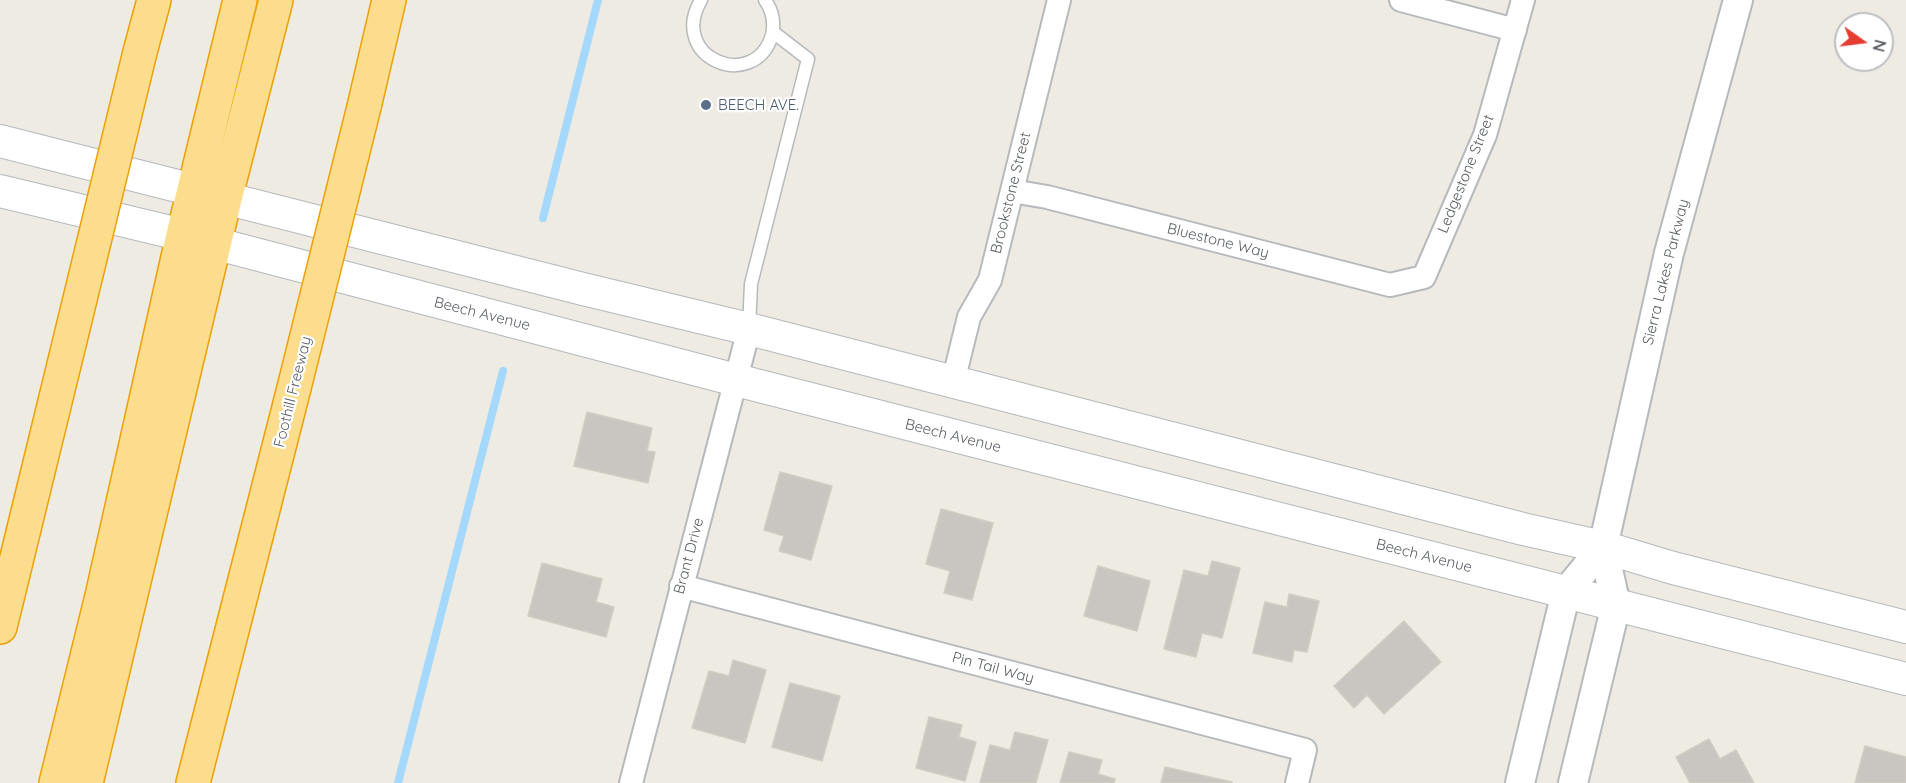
<!DOCTYPE html>
<style>
body{margin:0}
#map{position:relative;width:1906px;height:783px;overflow:hidden;background:#eeebe3;font-family:Quicksand,sans-serif}
canvas{display:block}
.north{position:absolute;left:1834px;top:12px;width:60px;height:60px;box-sizing:border-box;background:#fff;border:2px solid #bdbfc1;border-radius:50%;rotate:104deg;font-size:16px;font-weight:700;line-height:24px;text-align:center;color:#5b5f64}
.north::after{content:'';display:block;margin:auto;width:21px;height:27px;background:#e63d31;clip-path:polygon(50% 0,100% 100%,50% 72%,0 100%)}
</style>
<div id="map">
<canvas width="1906" height="783"></canvas>
<div class="north">N</div>
</div>
<script>
const g = document.querySelector('canvas').getContext('2d');
g.lineJoin = 'round';
function stroke(path, color, width, dash) { g.strokeStyle = color; g.lineWidth = width; g.lineCap = dash ? 'butt' : 'round'; g.setLineDash(dash || []); g.stroke(path); }
function fill(path, color) { g.fillStyle = color; g.fill(path, 'evenodd'); }
function label(font, color, halo, rows, align = 'center') {
  g.font = font + ' Quicksand,sans-serif'; g.lineWidth = 4.5; g.setLineDash([]); g.textBaseline = 'middle'; g.strokeStyle = halo; g.fillStyle = color; for (const [text, x, y, turn = 0] of rows) {
    g.save(); g.translate(x, y); g.rotate((+turn || 0) * Math.PI / 180); g.textAlign = isNaN(turn) ? turn : align; if (halo) g.strokeText(text, 0, 0); g.fillText(text, 0, 0); g.restore();
  }
}
stroke(new Path2D(`
 M543,218L598,0
 M398,783L503,371`), '#a4d8fd', 8);
const building = new Path2D(`
 M587,412L652,428L647,451L655,452L648,483L574,466Z
 M780,472L832,486L811,560L779,551L784,536L764,530Z
 M941,509L993,523L972,600L944,593L950,571L926,564Z
 M1212,561L1240,568L1222,638L1202,633L1196,657L1164,649L1184,570L1208,576Z
 M542,563L602,579L596,602L614,607L606,637L528,616Z
 M1098,566L1150,581L1137,631L1084,616Z
 M1289,594L1319,601L1307,652L1294,650L1292,662L1253,653L1265,602L1287,607Z
 M1404,621L1441,662L1384,714L1367,695L1354,708L1334,686Z
 M733,660L766,670L745,743L692,728L709,671L729,676Z
 M790,683L840,696L822,761L772,747Z
 M929,717L962,725L959,737L976,742L965,781L916,768Z
 M1015,732L1048,740L1036,783H980L990,745L1010,750Z
 M1709,739L1720,759L1736,750L1754,783H1690L1676,757Z
 M1865,746L1906,757V783H1855Z
 M1069,752L1102,760L1098,774L1115,779L1114,783H1060Z
 M1165,767L1232,782V783H1161Z`);
fill(building, '#c9c6c1');
stroke(building, '#d2cdc2', 1.5);
const service = new Path2D(`
 M701,0C667,59 755,93 772,35C775,22 772,10 765,0
 M749,328L751,284L808,59L773,32`);
const minor = new Path2D(`
 M1401,0L1515,30
 M1012,191L1047,197L1390,285L1424,277L1485,135L1523,0
 M953,382L969,317L990,280L1059,0
 M681,586L1305,750L1297,783
 M631,783L749,329`);
const tertiary = new Path2D(`
 M1520,783L1566,592L1603,547
 M1573,783L1616,605L1603,547L1669,253L1738,0`);
const secondary = new Path2D(`
 M0,141L583,289L749,329L1523,529L1603,547L1673,568L1906,627
 M0,191L183,235L736,380L1906,679`);
const motorway = new Path2D(`
 M140,52L154,0
 M364,107L389,0
 M0,627L72,332
 M56,783L102,596L183,235L240,0
 M86,783L225,199L276,0
 M193,783L294,388`);
stroke(service, '#b6b9bd', 15);
stroke(minor, '#b6b9bd', 26);
stroke(tertiary, '#b6b9bd', 32);
stroke(secondary, '#b5b8bd', 34);
stroke(motorway, '#eda004', 36);
stroke(service, '#fff', 12);
stroke(minor, '#fff', 22);
stroke(tertiary, '#fff', 28);
stroke(secondary, '#fff', 32);
stroke(motorway, '#fbdd8d', 33);
const motorwayBridge = new Path2D(`
 M72,332L140,52
 M294,388L364,107`);
stroke(motorwayBridge, '#eda004', 36, []);
stroke(motorwayBridge, '#fbdd8d', 33);
for (const [x, y, r, color] of [
 [706,105,6,"#5c6f8a"]
]) { const dot = new Path2D(); dot.arc(x, y, r, 0, 2 * Math.PI); g.fillStyle = color; g.fill(dot); stroke(dot, '#fff', 2); }
label('15px', '#4e5e75', '#fff', [
 ["BEECH AVE.",718,105]
], 'left');
label('15px', '#5b5f64', '#fff', [
 ["Ledgestone Street",1466,174,-68],
 ["Brookstone Street",1011,193,-76],
 ["Bluestone Way",1218,241,14],
 ["Sierra Lakes Parkway",1666,272,-76],
 ["Beech Avenue",482,314,14],
 ["Foothill Freeway",293,392,-76],
 ["Beech Avenue",953,436,14],
 ["Brant Drive",689,556,-75],
 ["Beech Avenue",1424,556,14],
 ["Pin Tail Way",993,668,15]
]);
</script>
